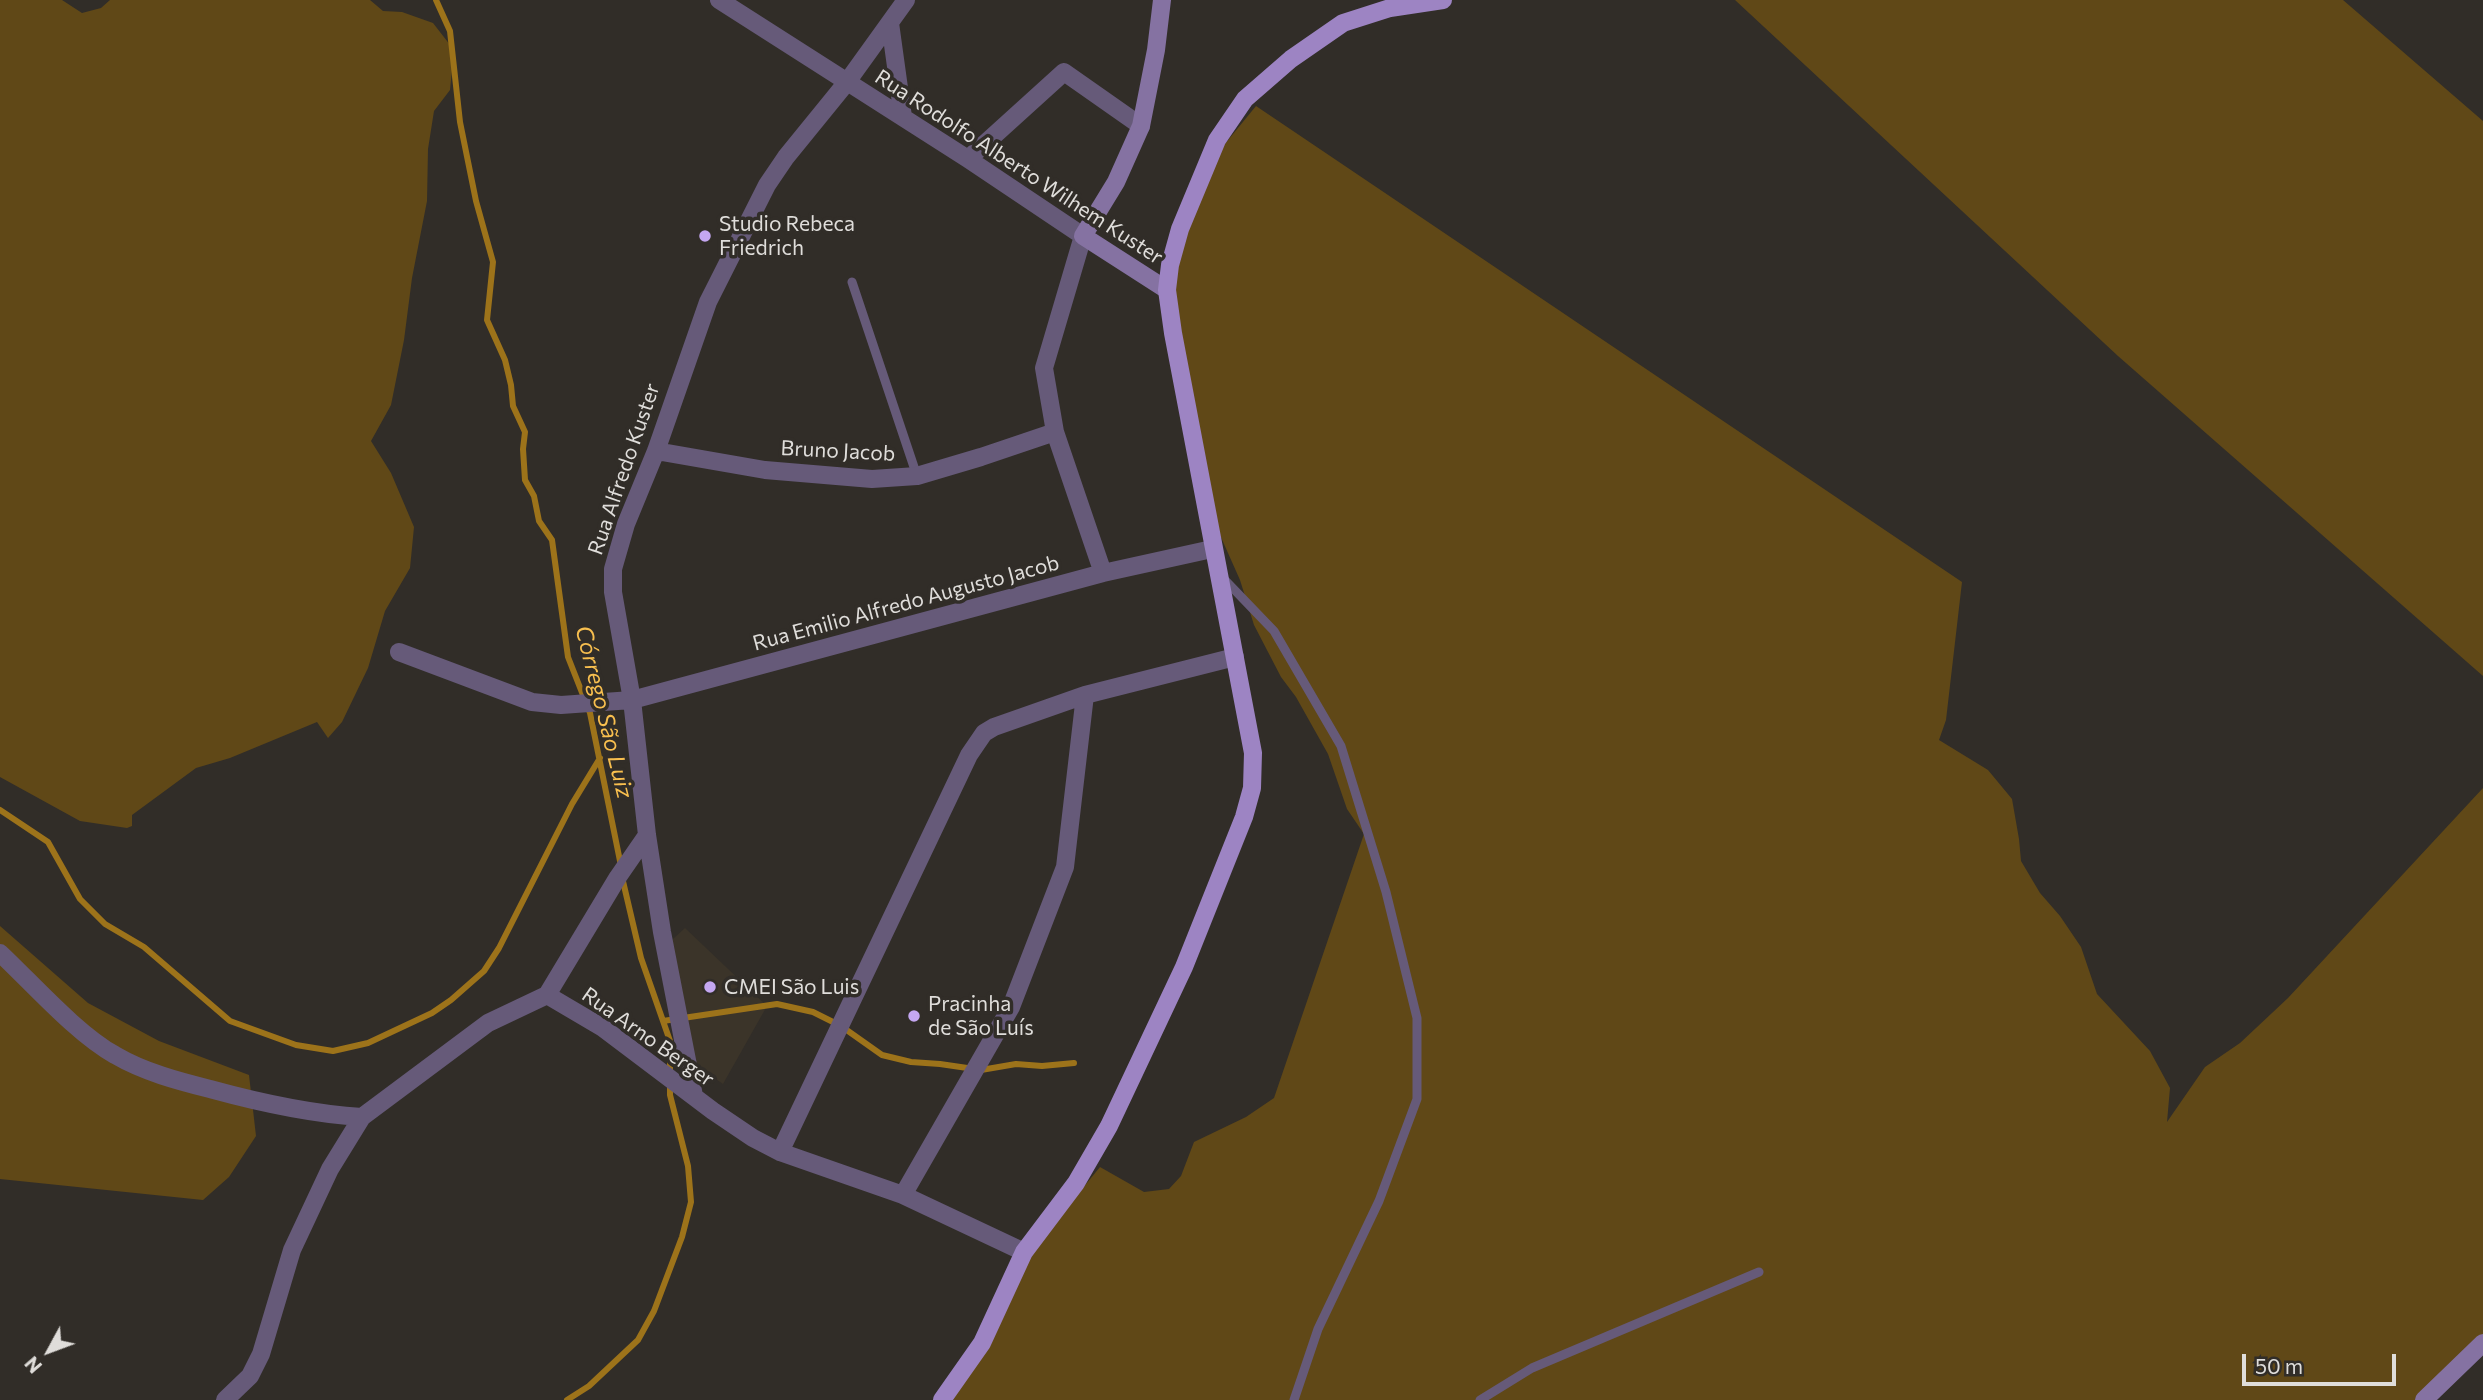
<!DOCTYPE html>
<meta charset="utf-8">
<style>
body{margin:0}
#map{position:relative;width:2483px;height:1400px;overflow:hidden;background:#312d28;font-family:Commissioner,sans-serif}
canvas{display:block}
.north{position:absolute;left:14px;top:1316px;width:70px;height:70px;-webkit-text-stroke:5px #312d28;paint-order:stroke;rotate:229deg;font-size:19px;font-weight:700;line-height:28px;text-align:center;color:#dfddda}
.north::after{content:'';display:block;margin:auto;width:24px;height:32px;background:#dfddda;clip-path:polygon(50% 0,100% 100%,50% 72%,0 100%)}
.scale{position:absolute;left:2242px;top:1354px;width:154px;height:32px;box-sizing:border-box;border:4px solid #dfddda;border-top:0;padding-left:9px;font-size:21px;line-height:24px;white-space:nowrap;color:#dfddda;-webkit-text-stroke:5px #312d28;paint-order:stroke}
</style>
<div id="map">
<canvas width="2483" height="1400"></canvas>
<div class="north">N</div>
<div class="scale">50 m</div>
</div>
<script>
const g = document.querySelector('canvas').getContext('2d');
g.lineJoin = 'round';
function fill(path, color) { g.fillStyle = color; g.fill(path, 'evenodd'); }
function stroke(path, color, width, dash) { g.strokeStyle = color; g.lineWidth = width; g.lineCap = dash ? 'butt' : 'round'; g.setLineDash(dash || []); g.stroke(path); }
function label(font, color, halo, rows, align = 'center') {
  g.font = font + ' Commissioner,sans-serif'; g.lineWidth = 7; g.setLineDash([]); g.textBaseline = 'middle'; g.strokeStyle = halo; g.fillStyle = color; for (const [text, x, y, turn = 0] of rows) {
    g.save(); g.translate(x, y); g.rotate((+turn || 0) * Math.PI / 180); g.textAlign = isNaN(turn) ? turn : align; if (halo) g.strokeText(text, 0, 0); g.fillText(text, 0, 0); g.restore();
  }
}
fill(new Path2D(`
 M685,928L767,1006L723,1084L697,1066L662,949Z`), '#3b3429');
fill(new Path2D(`
 M0,0H62L82,13L101,8L110,0H370L383,11L402,12L433,23L454,50L450,90L434,111L428,149L427,201L412,278L404,340L391,405L371,441L391,473L414,527L410,568L385,611L368,668L342,722L328,738L317,722L230,758L196,768L132,815V826L127,828L80,821L0,777Z
 M1735,0H2343L2483,121V676L2118,356Z
 M1256,106L1962,582L1946,720L1939,740L1988,770L2012,799L2019,839L2021,861L2040,893L2060,916L2081,947L2097,994L2150,1051L2170,1088L2167,1122L2205,1067L2240,1043L2288,998L2483,788V1336L2415,1400H953L966,1377L1001,1298L1063,1212L1100,1167L1144,1192L1169,1189L1181,1176L1194,1142L1246,1117L1274,1098L1364,834L1347,809L1328,754L1296,697L1281,677L1254,625L1240,580L1208,508L1172,310L1179,242L1224,145Z
 M0,926L88,1003L159,1041L249,1075L256,1136L229,1177L203,1200L0,1179Z`), '#604817');
stroke(new Path2D(`
 M436,0L450,31L460,122L476,201L493,262L487,320L505,360L511,385L513,406L525,432L523,449L525,480L534,496L539,521L552,540L568,657L590,713L621,866
 M0,810L48,842L80,899L105,924L144,947L230,1021L296,1045L333,1051L368,1043L432,1013L451,1000L484,971L499,948L572,804L600,758
 M663,1021L777,1004L813,1012L841,1026L882,1055L911,1062L940,1064L981,1070L1016,1064L1042,1066L1074,1063
 M567,1400L589,1386L638,1340L654,1311L682,1237L691,1202L688,1166L670,1095V1041L641,958L622,877`), '#9d731a', 6);
stroke(new Path2D(`
 M852,282L917,476
 M1224,579L1274,631L1341,746L1386,892L1417,1018V1099L1379,1201L1318,1329L1294,1400
 M1480,1400L1532,1368L1759,1272`), '#665a79', 9);
stroke(new Path2D(`
 M719,0L968,159L1083,236L1044,368L1055,432L1103,573
 M890,23L903,117
 M968,159L1064,72L1141,126
 M656,451L765,470L872,479L917,476L981,457L1055,432
 M399,652L532,702L561,705L632,700L1103,573L1212,549
 M0,953C33,984 77,1034 115,1055C144,1072 178,1081 210,1089C261,1103 310,1114 362,1117
 M547,995L618,877L647,835
 M694,1096L662,932L647,835L632,700L613,592V569L626,524L656,451L708,302L767,185L786,157L847,82L906,0
 M780,1152L969,755L984,733L994,727L1085,695L1235,657
 M903,1195L1011,1007L1065,867L1085,695
 M225,1400L250,1376L261,1354L292,1250L330,1169L362,1117L488,1023L547,995L603,1028L713,1111L753,1138L780,1152L903,1195L1024,1252`), '#665a79', 18);
stroke(new Path2D(`
 M1162,0L1156,50L1141,126L1116,182L1083,236L1167,290
 M2424,1400L2483,1343`), '#8572a2', 18);
stroke(new Path2D(`
 M942,1400L982,1343L1024,1252L1076,1183L1109,1126L1184,967L1244,817L1252,788L1253,753L1173,333L1167,290L1170,265L1180,229L1217,140L1245,99L1291,59L1343,23L1390,8L1443,0`), '#9d84c3', 18);
for (const [x, y, r, color] of [
 [705,236,7,"#c4a7f1"],
 [710,987,7,"#c4a7f1"],
 [914,1016,7,"#c4a7f1"]
]) { const dot = new Path2D(); dot.arc(x, y, r, 0, 2 * Math.PI); g.fillStyle = color; g.fill(dot); stroke(dot, '#312d28', 2.5); }
label('21px', '#dfddda', '#312d28', [
 ["Rua Rodolfo Alberto Wilhem Kuster",1019,167,33],
 ["Bruno Jacob",838,451,3],
 ["Rua Alfredo Kuster",624,469,-71],
 ["Rua Emilio Alfredo Augusto Jacob",906,603,-15],
 ["Rua Arno Berger",648,1037,35]
]);
label('21px', '#dfddda', '#312d28', [
 ["Studio Rebeca",719,224],
 ["Friedrich",719,248],
 ["CMEI São Luis",724,987],
 ["Pracinha",928,1004],
 ["de São Luís",928,1028]
], 'left');
label('italic 23px', '#f8bf4f', '#312d28', [
 ["Córrego São Luiz",604,712,76]
]);
</script>
